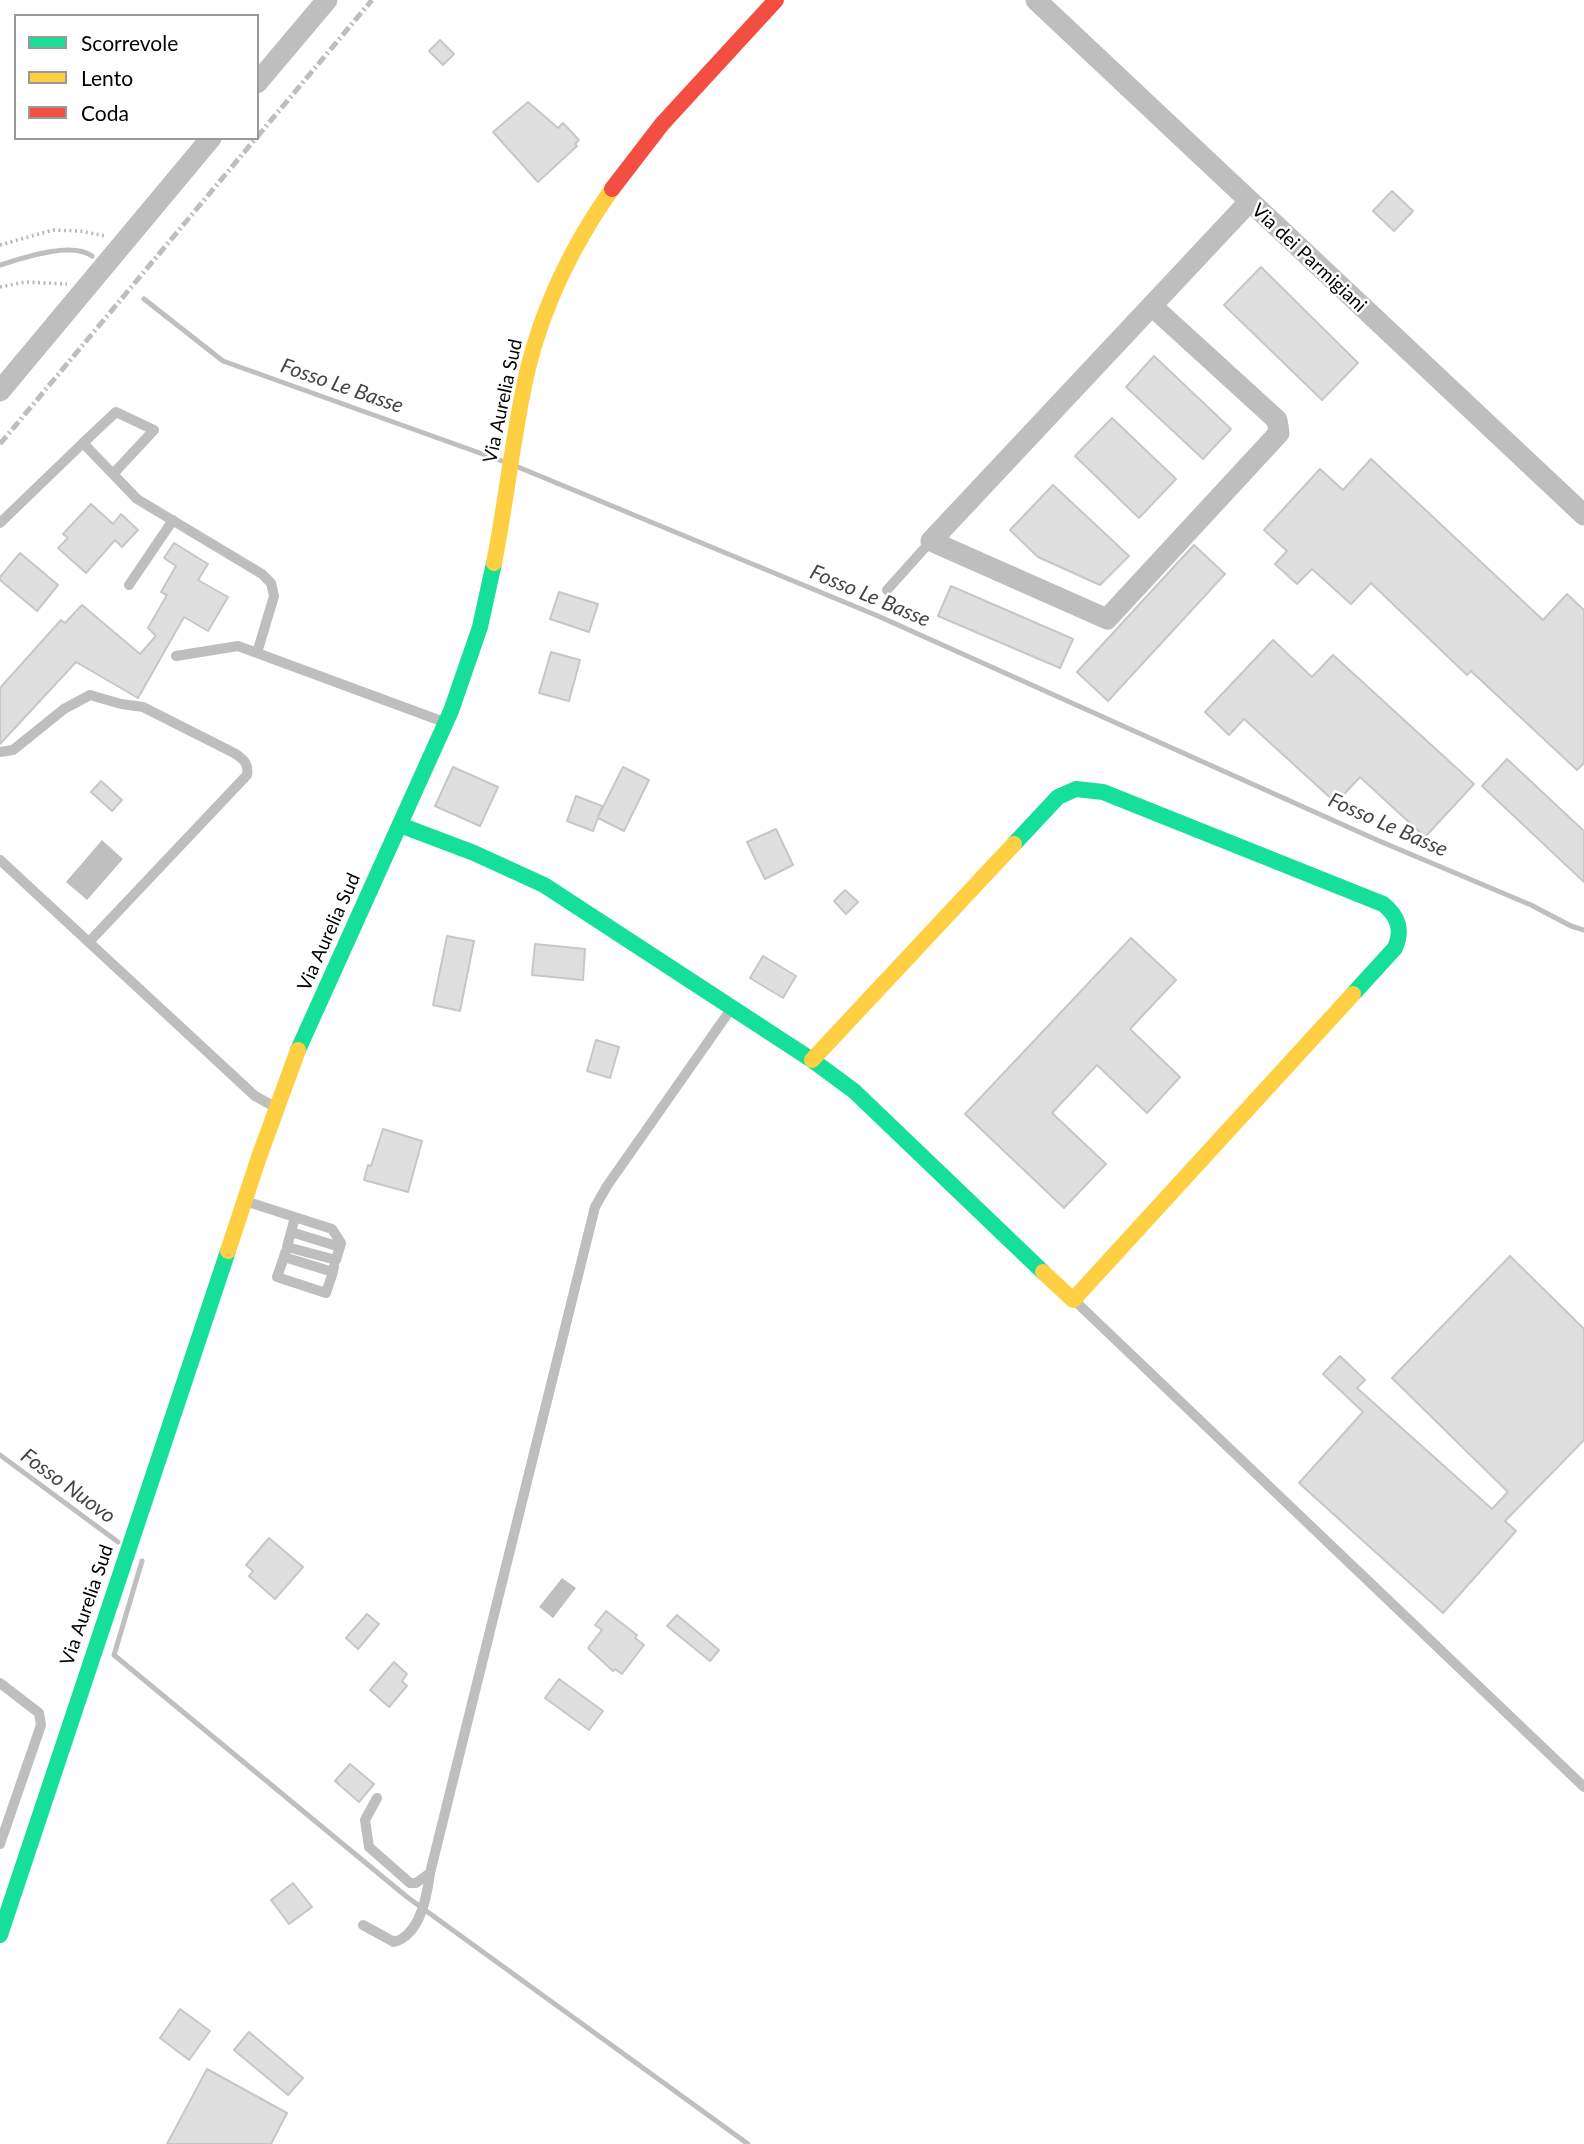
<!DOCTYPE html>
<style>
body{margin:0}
#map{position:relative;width:1584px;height:2144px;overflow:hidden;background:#fff;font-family:Lato,sans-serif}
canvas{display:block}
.legend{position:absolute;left:14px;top:14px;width:245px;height:126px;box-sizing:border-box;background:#fff;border:2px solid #999;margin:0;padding:9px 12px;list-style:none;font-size:21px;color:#000}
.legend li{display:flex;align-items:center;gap:14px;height:35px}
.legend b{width:35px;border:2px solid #999}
</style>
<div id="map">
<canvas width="1584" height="2144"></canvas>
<ul class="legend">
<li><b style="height:9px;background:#16e098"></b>Scorrevole</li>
<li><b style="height:9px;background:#ffcf43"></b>Lento</li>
<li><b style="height:9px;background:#f24e42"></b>Coda</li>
</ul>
</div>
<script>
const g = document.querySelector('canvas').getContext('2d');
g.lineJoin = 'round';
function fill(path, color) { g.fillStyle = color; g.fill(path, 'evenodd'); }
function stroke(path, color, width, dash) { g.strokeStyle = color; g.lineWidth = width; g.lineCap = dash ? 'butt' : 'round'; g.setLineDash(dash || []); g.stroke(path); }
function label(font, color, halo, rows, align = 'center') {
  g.font = font + ' Lato,sans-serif'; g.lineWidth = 5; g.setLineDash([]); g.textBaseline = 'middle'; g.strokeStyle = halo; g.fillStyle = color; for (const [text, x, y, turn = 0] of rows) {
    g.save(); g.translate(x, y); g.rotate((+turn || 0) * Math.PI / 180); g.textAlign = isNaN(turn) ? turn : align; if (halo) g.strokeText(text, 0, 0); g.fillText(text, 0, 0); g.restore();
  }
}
fill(new Path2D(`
 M102,840L123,859L87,900L66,882Z
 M562,1578L576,1588L553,1618L539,1607Z`), '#bfbfbf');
stroke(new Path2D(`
 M0,265C23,258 71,241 92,256
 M144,299L223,361L502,461
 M518,467L878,616L1377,840L1531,905L1571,926L1584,930
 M0,1455L118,1542
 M142,1561L114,1655L407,1897L748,2144`), '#bfbfbf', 5);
const building = new Path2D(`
 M440,40L454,54L443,65L429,51Z
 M528,102L558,128L563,123L579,140L575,144L577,146L538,182L493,132Z
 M1392,191L1413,211L1394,231L1373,211Z
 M1261,267L1358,363L1322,400L1224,305Z
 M1154,356L1231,429L1203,459L1126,387Z
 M1112,418L1176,479L1139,518L1075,456Z
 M1371,459L1543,620L1567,594L1584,610V763L1577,770L1471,671L1467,675L1371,583L1351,604L1312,569L1297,584L1275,564L1287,551L1264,530L1320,469L1343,490Z
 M1053,485L1129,556L1100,585L1038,557L1010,530Z
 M91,504L113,524L121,514L138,530L122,547L115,540L86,573L58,548L68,538L63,534Z
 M174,543L208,564L198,580L228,597L208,631L184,617L138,698L76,662L0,744V688L61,620L65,623L82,605L140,654L156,636L148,628L167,595L161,592L176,566L164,558Z
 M1194,545L1225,574L1108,701L1077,672Z
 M20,553L58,585L37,611L0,580V577Z
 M951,586L1073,639L1060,668L938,616Z
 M559,592L598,604L589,632L550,619Z
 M1273,640L1312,677L1333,655L1474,784L1425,837L1360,777L1336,803L1244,719L1229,735L1205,712Z
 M551,652L580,660L569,701L539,693Z
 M1507,759L1584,831V882L1482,786Z
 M453,767L498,787L480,826L435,806Z
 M623,767L649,780L624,831L598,818L593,831L567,821L576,796L602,806L598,817Z
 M101,781L122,800L112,811L91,792Z
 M776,829L793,865L765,879L747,842Z
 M845,890L858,902L846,914L834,901Z
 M447,936L474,941L460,1011L433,1005Z
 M1131,938L1176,980L1130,1029L1180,1077L1147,1113L1097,1065L1052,1113L1106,1164L1064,1208L965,1114Z
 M535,944L585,949L583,980L532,975Z
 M763,956L796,976L783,998L750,978Z
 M596,1040L619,1047L610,1078L587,1071Z
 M383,1129L422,1141L408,1192L364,1180L368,1165L371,1166Z
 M1510,1256L1584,1329V1440L1505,1521L1516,1531L1443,1613L1299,1483L1363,1412L1323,1374L1340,1356L1365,1380L1357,1388L1492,1509L1508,1492L1392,1378Z
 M269,1538L303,1567L275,1599L249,1576L253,1571L246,1565Z
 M606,1611L637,1635L635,1638L644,1645L622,1674L615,1669L613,1671L588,1648L602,1630L595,1625Z
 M367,1614L379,1624L358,1649L346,1638Z
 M677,1615L719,1650L710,1661L667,1626Z
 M394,1662L407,1674L402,1681L407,1686L389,1707L370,1690Z
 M559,1679L603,1711L589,1730L545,1698Z
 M350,1764L374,1784L359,1802L335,1781Z
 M293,1883L312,1907L289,1924L271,1900Z
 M180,2009L210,2031L189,2060L160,2038Z
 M249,2032L303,2078L288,2095L234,2050Z
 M207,2069L287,2113L271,2144H167Z`);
fill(building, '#dfdfdf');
stroke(building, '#c7c7c7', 2);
stroke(new Path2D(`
 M0,245L53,230L80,231L105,236
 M0,287L25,282L67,284`), '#b9b9b9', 3.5, [2, 3.5]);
stroke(new Path2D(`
 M83,443L116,412L154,430L113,474
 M0,523L83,443L137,499L262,574L271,583L274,596L257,653
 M129,585L173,520
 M887,590L931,541
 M176,656L238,646L444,722
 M0,752L13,750L64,709L90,695L121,704L143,707L236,754C244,760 249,764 247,775L89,942
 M0,860L255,1096L275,1107
 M245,1201L332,1229L341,1243L336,1260L287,1247L295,1217
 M291,1232L340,1247
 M285,1253L284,1257L333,1272L334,1266
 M284,1257L277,1277L326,1293L333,1272
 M1075,1301L1584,1787
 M0,1683L39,1713L41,1725L0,1844
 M377,1798L365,1820L369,1847L410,1883H416L430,1873
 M363,1925L394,1942C420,1935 427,1897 430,1873L595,1207L607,1186L731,1009`), '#bebebe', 10);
stroke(new Path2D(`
 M1036,0L1584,515
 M257,83L327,0
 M1152,306L1277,420L1279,433L1107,619L931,541L1249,202
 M0,391L211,138`), '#bebebe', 21);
stroke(new Path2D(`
 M400,825L474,853L544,885L812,1060L854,1091L1043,1272
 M1014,844L1058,797L1076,789L1103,792L1383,904C1398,916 1403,930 1395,948L1353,994
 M298,1050L451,711L480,627L494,563
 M0,1935L228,1251`), '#16e098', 16);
stroke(new Path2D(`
 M494,563C507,498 513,432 528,368C544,304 574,243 612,189
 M812,1060L1014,844
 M228,1251L259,1157L298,1050
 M1043,1272L1073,1300L1353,994`), '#ffcf43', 16);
stroke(new Path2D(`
 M612,189L662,124L776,0`), '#f24e42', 16);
stroke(new Path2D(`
 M257,137L372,0
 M0,444L256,138`), '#bebebe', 5, [10, 3.5, 2, 3.5]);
label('19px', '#000', '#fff', [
 ["Via dei Parmigiani",1309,258,43],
 ["Via Aurelia Sud",503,401,-78],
 ["Via Aurelia Sud",329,932,-66],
 ["Via Aurelia Sud",87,1605,-71]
]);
label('italic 21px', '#444', '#fff', [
 ["Fosso Le Basse",342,386,19],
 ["Fosso Le Basse",870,596,23],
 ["Fosso Le Basse",1388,825,24],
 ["Fosso Nuovo",68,1486,36]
]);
</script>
